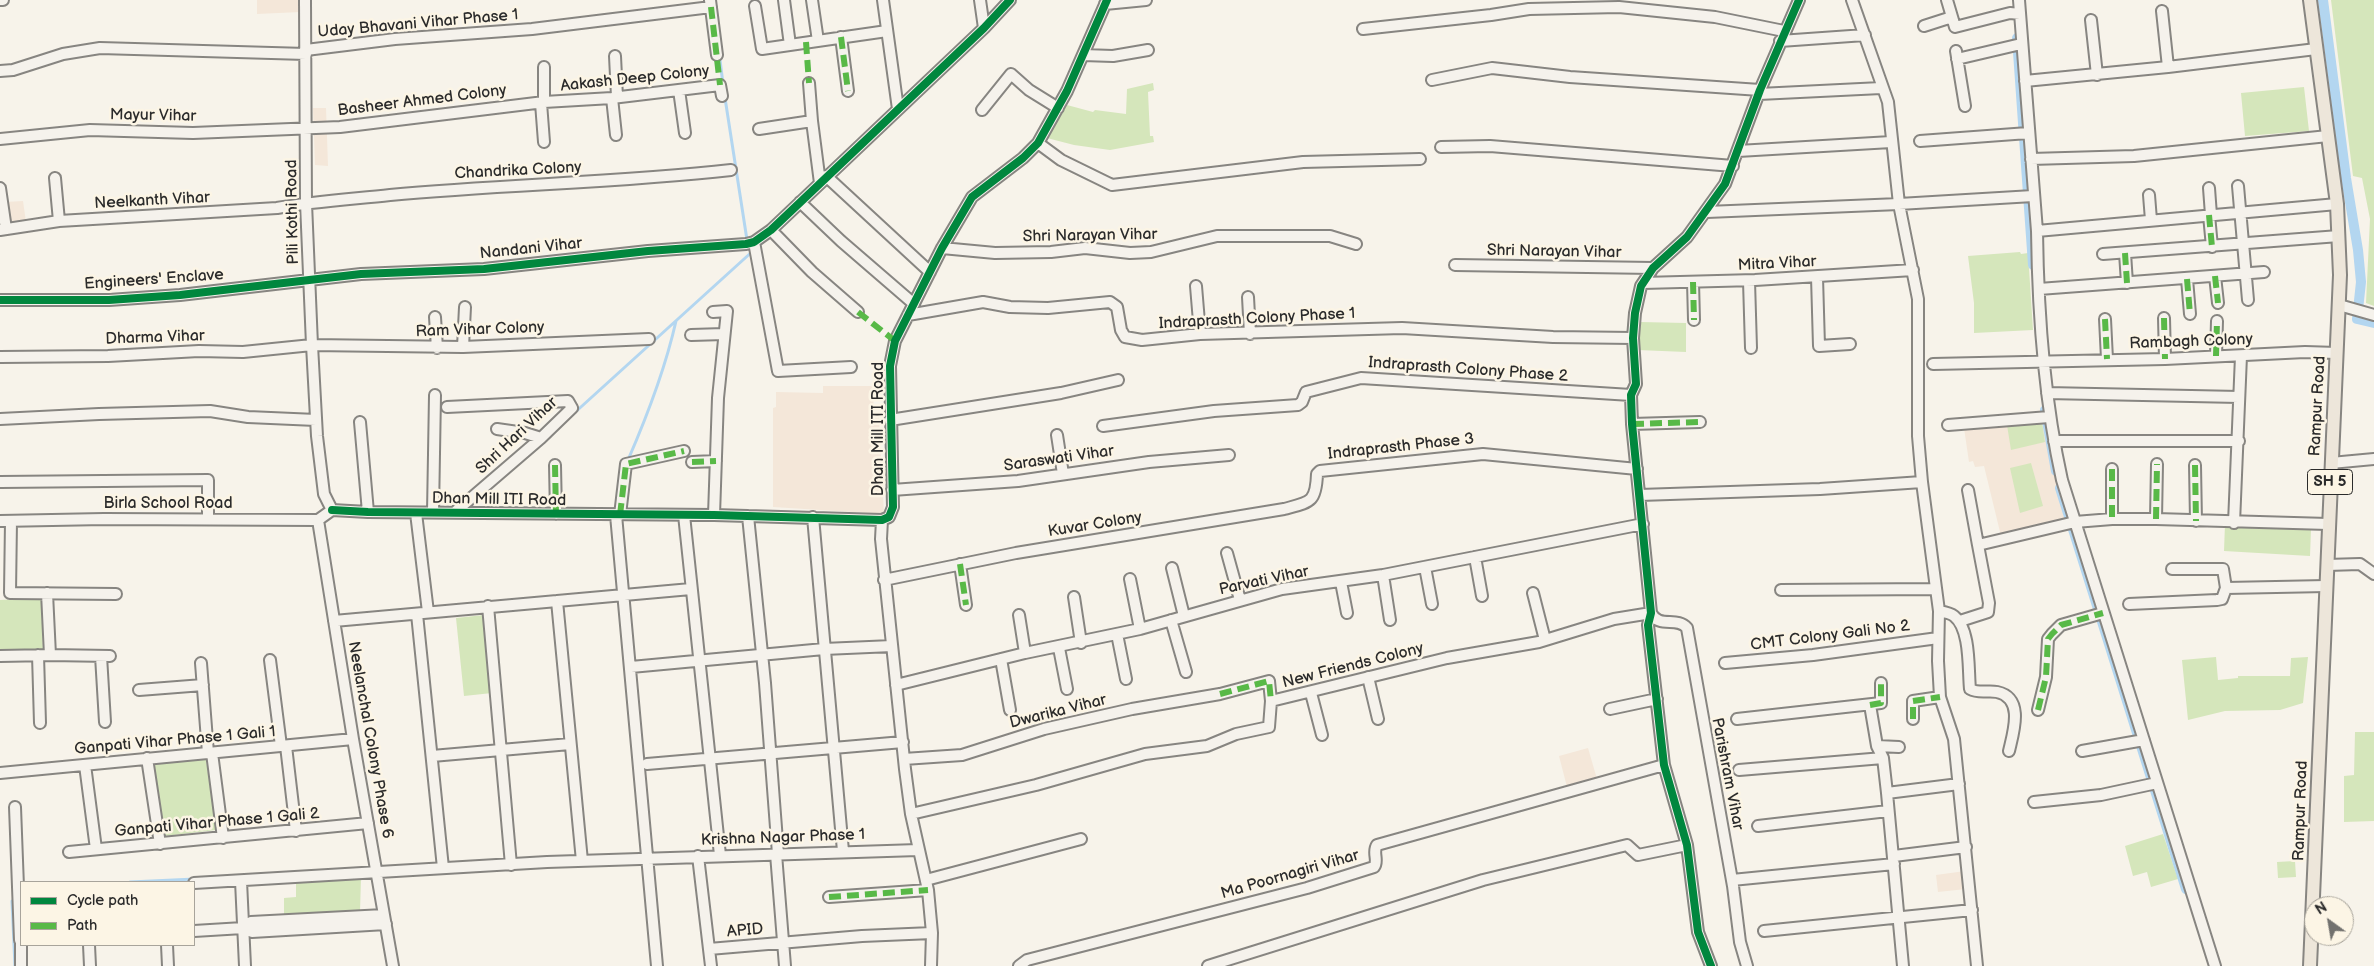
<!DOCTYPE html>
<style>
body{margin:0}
#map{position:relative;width:2374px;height:966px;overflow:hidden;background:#f7f3ea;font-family:"Balsamiq Sans",sans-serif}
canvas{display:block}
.legend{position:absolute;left:20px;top:881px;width:175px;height:65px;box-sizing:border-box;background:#fcf5e5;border:1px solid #a8a49b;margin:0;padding:6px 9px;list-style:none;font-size:15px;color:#2b2b2b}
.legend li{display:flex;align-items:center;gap:10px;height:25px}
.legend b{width:25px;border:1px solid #a8a49b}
.north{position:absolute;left:2304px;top:896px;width:50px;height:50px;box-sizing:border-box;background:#fcf5e5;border:1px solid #a8a49b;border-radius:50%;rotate:328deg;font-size:14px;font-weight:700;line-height:20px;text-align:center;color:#2b2b2b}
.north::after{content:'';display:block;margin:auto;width:18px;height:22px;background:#72716e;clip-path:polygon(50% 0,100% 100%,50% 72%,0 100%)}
</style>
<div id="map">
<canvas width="2374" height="966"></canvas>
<ul class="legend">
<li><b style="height:6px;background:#00873e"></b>Cycle path</li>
<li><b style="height:6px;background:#58b947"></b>Path</li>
</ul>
<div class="north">N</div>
</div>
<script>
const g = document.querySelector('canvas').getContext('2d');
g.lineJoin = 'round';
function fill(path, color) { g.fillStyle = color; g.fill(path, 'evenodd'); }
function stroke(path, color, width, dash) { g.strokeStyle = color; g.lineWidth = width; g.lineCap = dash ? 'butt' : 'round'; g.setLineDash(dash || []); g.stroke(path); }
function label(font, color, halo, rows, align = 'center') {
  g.font = font + ' "Balsamiq Sans",sans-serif'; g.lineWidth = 5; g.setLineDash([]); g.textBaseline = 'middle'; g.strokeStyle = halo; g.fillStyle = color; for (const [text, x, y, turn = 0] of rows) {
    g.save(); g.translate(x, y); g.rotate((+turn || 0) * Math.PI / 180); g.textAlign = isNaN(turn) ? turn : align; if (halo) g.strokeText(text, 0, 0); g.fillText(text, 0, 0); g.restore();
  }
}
fill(new Path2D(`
 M257,0H300V12L257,14Z
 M313,108H326L328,166L315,165Z
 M23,201L26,222L8,224L5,202Z
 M823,386H873L874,418L879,417L884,514L773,507V408L776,407V392L823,393Z
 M2042,422L2065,521L2001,536L1984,466L1975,467L1973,461L1969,462L1964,428Z
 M1588,748L1597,779L1567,787L1559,756Z
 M1965,871L1966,889L1938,892L1936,875Z`), '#f4e7d9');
fill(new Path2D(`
 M2331,0H2374V306L2366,303L2370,219L2362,178L2353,176Z
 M1153,83L1154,90L1148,92L1150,136H1153L1154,142L1110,150L1074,145L1047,138L1067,105L1093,112L1095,110L1126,114L1127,89Z
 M2304,87L2309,131L2245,136L2241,93Z
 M2020,252L2021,254L2028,253L2033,330L1974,333V303L1968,256Z
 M1640,322L1686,323V352L1638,350Z
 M2042,422L2045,442L2011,450L2007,425Z
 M2031,463L2043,506L2020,513L2010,468Z
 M2225,524L2258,529H2311L2310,556L2224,551Z
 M41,598L43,649L0,650V600Z
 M484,615L492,693L464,696L456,618Z
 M2216,657L2218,680L2238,678V676H2290L2291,658L2308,657L2303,703L2280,710L2225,711L2188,720L2182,660Z
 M2355,732H2374V821L2344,822V776L2354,775Z
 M206,759L216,830L165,836L154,764Z
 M2163,834L2178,879L2151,887L2147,872L2133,876L2125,846Z
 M2295,861L2296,877L2278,878L2277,862Z
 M361,877L360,912L284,914V898L296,897V880Z`), '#d5e6bb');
stroke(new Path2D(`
 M720,60L723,84
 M725,98L747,240
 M571,416L765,240
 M628,460C648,414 665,370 676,321
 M130,882L195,879
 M12,901L15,966`), '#b3d6f0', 3);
stroke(new Path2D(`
 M2323,0L2346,178L2358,250L2361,282L2357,319L2374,323
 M2017,38L2033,265
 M2045,410L2056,471
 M2060,488L2186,889`), '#b3d6f0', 10);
const minor = new Path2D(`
 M0,0H3
 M305,0L306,203L312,345L317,436L324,494L332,510
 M710,0L717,55
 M784,0L790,45
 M812,0L818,41
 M883,0L898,109
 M980,0L984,28
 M1852,0L1888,102L1899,204L1918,299V436L1922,482L1939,611L1938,661L1940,697L1954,739L1977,966
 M1947,0L1955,27L2010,13L2020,14
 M2019,0L2037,231C2038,314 2044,399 2062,480L2215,966
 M1105,4L1146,0
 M755,6L762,49L887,31
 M2162,11L2168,67
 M2091,20L2097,75
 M1924,26L1952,17
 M1363,29L1491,15L1529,9L1619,7L1715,17L1784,31
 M841,37L848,91
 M1780,41L1865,35
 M306,50L395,39L532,29L711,7
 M1956,51L1965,106
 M1083,55L1113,56L1148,50
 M615,56L617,97
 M1957,59L2021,44
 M544,67V102
 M0,71L13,70L63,54L100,48L306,54
 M1432,80L1492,68L1570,77L1760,90
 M2025,81L2168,67L2316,49
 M809,83L812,121
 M679,90L685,133
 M1759,94L1881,88
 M612,98L616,135
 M541,103L544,142
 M982,110L1011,74L1029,90L1058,108
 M759,129L812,121L820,183
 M0,139L90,130L193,133L340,127L544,102L612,98L720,85L722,96
 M1920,141L2028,133
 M1038,143L1061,160L1112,185L1303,162L1420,159
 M1441,147L1490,146L1733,166
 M1738,151L1891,142
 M2031,159L2134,156L2328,136
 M826,176L930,272
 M55,178L59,221
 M2238,186L2248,300
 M0,188L6,229
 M2209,188L2211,215
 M2149,195L2151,220
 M800,202L841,241L914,304
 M1707,212L1899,204L2033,196
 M2209,215L2212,247
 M0,230L59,221L277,208C315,201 353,199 390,195C504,184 618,183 731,170
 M771,230L812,272L858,312
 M2037,231L2337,204
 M754,242L778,371L851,367
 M942,248L995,253L1051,252L1085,248L1130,253L1151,252L1217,236H1330L1356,244
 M2125,253L2127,283
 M2103,254L2339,236
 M1455,265L1653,268
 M2215,276L2218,303
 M1817,277L1819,346L1850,344
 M2187,279L2190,314
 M1749,281L1751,348
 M1693,282L1694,320
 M1643,283L1755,280L1913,270
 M1196,286L1200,334
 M2039,289L2264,272
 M1248,297L1250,334
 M0,300H109L180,295L361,274L484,269L648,251L746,244L754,242L771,230L984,28L1010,0
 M2339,305L2374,315
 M713,312L727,311L718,398L714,515
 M908,315L983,302L1010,307L1048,308L1110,302L1117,307L1121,330L1125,337L1142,340L1200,334L1402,328L1553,337L1633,338
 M435,317L437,348
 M2164,318L2165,359
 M2105,319L2107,359
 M691,335L724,334
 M463,347L465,307
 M2216,356L2217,321
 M0,357L108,356L199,351L243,352L312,345L463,347L649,339
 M1933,364L2165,359L2305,352L2337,353
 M2047,393L2239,397
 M447,407L568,401L572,408L541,438L455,512
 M0,419L99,414L210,411L248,417L316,420
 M890,420L1061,393L1118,380
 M360,422L368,512
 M1632,424L1700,422
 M1948,425L2049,417
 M1103,426L1214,411L1298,405L1302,402L1306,392L1361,378L1631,395
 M497,429L525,433L541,438
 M1057,435L1063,474
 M2054,441H2239
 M692,462L716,461
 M2331,463L2374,459
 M555,465L556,514
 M2195,465L2196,521
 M2112,469V519
 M0,482L208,480V519
 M892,490L1018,481L1149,462L1229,455
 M1968,490L1978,545
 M1640,495L1820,489L1922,482
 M332,510L368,512L714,515L882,520L889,517L893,507L890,366L895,341L942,248L972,197L1023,158L1038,143L1067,91L1107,0
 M433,512L435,395
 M416,513L428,612
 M616,515L657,966
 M620,515L626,464L684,451
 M684,515L720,855
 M748,516L765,683L778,854
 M813,517L843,851
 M2156,519L2157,464
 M318,520L353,739L393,966
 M882,520L881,539L905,769L911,814L928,890L932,933L931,966
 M0,521L104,519L318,520L332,510
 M11,521L10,593L116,594
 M2234,523L2241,356
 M1227,553L1240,600
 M1475,557L1482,596
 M960,564L966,605
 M2327,565L2360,564L2374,574
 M1425,567L1432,604
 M1172,568L1184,616
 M2172,569H2223L2226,588
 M1383,575L1390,620
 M1130,579L1140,629
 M884,580L1016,553L1284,509C1310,502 1316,503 1317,474L1320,471L1483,454L1637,469
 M1341,582L1347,613
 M1781,590L1935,589
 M1533,593L1545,640
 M1074,597L1081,643
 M557,601L582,861
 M2129,604L2217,600L2222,599L2226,588L2326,586
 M488,606L511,865
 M1939,611C1944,612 1950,613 1954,616C1971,629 1968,670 1970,689C1979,694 1988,690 1997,692C2025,698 2013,733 2009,751
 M1651,613C1659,629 1677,616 1687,628L1733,886L1740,942L1747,966
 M417,614L443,868
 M1019,615L1025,653
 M1171,620L1186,672
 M334,621L691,589
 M1960,621L1988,612L1989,603L1978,545L2075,522L2112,519H2156L2328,524
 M1117,634L1126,679
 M1059,648L1067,689
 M38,655L40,723
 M50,655L110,656
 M0,656L50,655L47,593
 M101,656L105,722
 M1001,659L1010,710
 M270,660L281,746
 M201,663L208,753
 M1725,663L1813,655L1938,638
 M631,667L824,649L892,646
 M1368,677L1378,719
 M896,685L1025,653L1140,629L1282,589L1383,575L1643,524
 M139,690L203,685
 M1311,693L1322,735
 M1870,705L1877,746L1883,758L1887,793L1903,966
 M1610,709L1657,699
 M2038,710L2046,677L2048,639L2052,634L2061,625L2103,613
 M1737,719L1881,703V683
 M1913,719V701L1940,697
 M286,746L296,831
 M1877,746L1899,747
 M2082,751L2144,740
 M212,753L223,838
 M432,756L570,744
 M147,758L160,844
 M904,759L962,755L1044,729L1132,709L1220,694L1269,681L1271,701
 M647,764L903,742
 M85,765L96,849
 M1739,770L1883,758
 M0,773L353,739
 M1887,793L1959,784
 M2034,802L2101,795L2157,783
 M15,807L20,940
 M911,814L1036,785L1145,754L1207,746L1236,734L1269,727L1271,701L1447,658L1539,642L1614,619L1651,613
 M1758,826L1888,811
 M69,852L368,823
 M776,854L785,966
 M698,856L711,966
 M1894,856L1966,847
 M926,880L1081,839
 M1732,880L1894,864
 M241,881L245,966
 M194,883L547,862L918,850
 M829,897L928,890
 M243,928L251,922L384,915
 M194,931L243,928L252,932L386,924
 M1764,931L1972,910
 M89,945L90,966
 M167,945L168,966
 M709,949L862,936L932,933
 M21,966V940
 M1019,966L1027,960L1307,888L1374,867C1379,861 1372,852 1377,845L1664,765
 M1208,966L1483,880L1627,845L1638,855L1687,845
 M1711,966L1698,932L1687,845L1664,765L1648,625L1651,613L1632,424L1631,395L1636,384L1633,338L1635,313L1641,286L1653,268L1687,237L1725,184L1760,90L1799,0`);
const major = new Path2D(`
 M2310,0L2337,204L2340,275L2310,966`);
stroke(minor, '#878581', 14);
stroke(major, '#878581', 16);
stroke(minor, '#f5f2ec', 10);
stroke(major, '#ede6da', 12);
stroke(new Path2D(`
 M711,7L720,85
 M841,37L848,91
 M806,42L809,83
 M2209,215L2212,247
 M2125,253L2127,283
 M2215,276L2218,303
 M2187,279L2190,314
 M1693,282L1694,320
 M858,312L895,341
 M2164,318L2165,359
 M2105,319L2107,359
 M2216,356L2217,321
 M1632,424L1700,422
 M692,462L716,461
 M555,465L556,514
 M2195,465L2196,521
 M2112,469V519
 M620,515L626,464L684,451
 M2156,519L2157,464
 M960,564L966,605
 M1220,694L1269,681L1271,701
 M1870,705L1881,703V683
 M2038,710L2046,677L2048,639L2052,634L2061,625L2103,613
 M1913,719V701L1940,697
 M829,897L928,890`), '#58b947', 6, [12, 6]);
stroke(new Path2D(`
 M0,300H109L180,295L361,274L484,269L648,251L746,244L754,242L771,230L984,28L1010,0
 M332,510L368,512L714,515L882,520L889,517L893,507L890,366L895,341L942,248L972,197L1023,158L1038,143L1067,91L1107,0
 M1711,966L1698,932L1687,845L1664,765L1648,625L1651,613L1632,424L1631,395L1636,384L1633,338L1635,313L1641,286L1653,268L1687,237L1725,184L1760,90L1799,0`), '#00873e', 8);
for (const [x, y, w] of [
 [2330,482,45]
]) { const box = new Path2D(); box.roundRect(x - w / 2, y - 12.5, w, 25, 4); g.fillStyle = '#fcf5e5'; g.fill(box); stroke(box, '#2b2b2b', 1); }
label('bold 15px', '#2b2b2b', null, [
 ["SH 5",2330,482]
]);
label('16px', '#2b2b2b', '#fcf5e5', [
 ["Uday Bhavani Vihar Phase 1",418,24,-5],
 ["Aakash Deep Colony",635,79,-6],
 ["Basheer Ahmed Colony",422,101,-7],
 ["Mayur Vihar",153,116,1],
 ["Chandrika Colony",518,171,-3],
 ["Neelkanth Vihar",152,201,-3],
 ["Pili Kothi Road",293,212,-91],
 ["Shri Narayan Vihar",1090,236,-1],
 ["Nandani Vihar",531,249,-6],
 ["Shri Narayan Vihar",1554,252,1],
 ["Mitra Vihar",1777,264,-3],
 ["Engineers' Enclave",154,280,-4],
 ["Indraprasth Colony Phase 1",1257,319,-3],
 ["Ram Vihar Colony",480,330,-2],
 ["Dharma Vihar",155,338,-2],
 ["Rambagh Colony",2191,342,-2],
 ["Indraprasth Colony Phase 2",1468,370,4],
 ["Rampur Road",2318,406,-87],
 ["Dhan Mill ITI Road",879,429,-90],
 ["Shri Hari Vihar",517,436,-43],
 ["Indraprasth Phase 3",1401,447,-6],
 ["Saraswati Vihar",1059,459,-8],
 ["Dhan Mill ITI Road",499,500,1],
 ["Birla School Road",168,504],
 ["Kuvar Colony",1095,525,-9],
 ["Parvati Vihar",1264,581,-12],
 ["CMT Colony Gali No 2",1830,636,-7],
 ["New Friends Colony",1353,666,-14],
 ["Dwarika Vihar",1058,712,-14],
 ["Neelanchal Colony Phase 6",370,740,80],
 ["Ganpati Vihar Phase 1 Gali 1",175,741,-5],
 ["Parishram Vihar",1727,774,79],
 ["Rampur Road",2301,811,-88],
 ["Ganpati Vihar Phase 1 Gali 2",217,823,-5],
 ["Krishna Nagar Phase 1",783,838,-2],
 ["Ma Poornagiri Vihar",1290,875,-16],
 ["APID",745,931,-5]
]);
</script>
